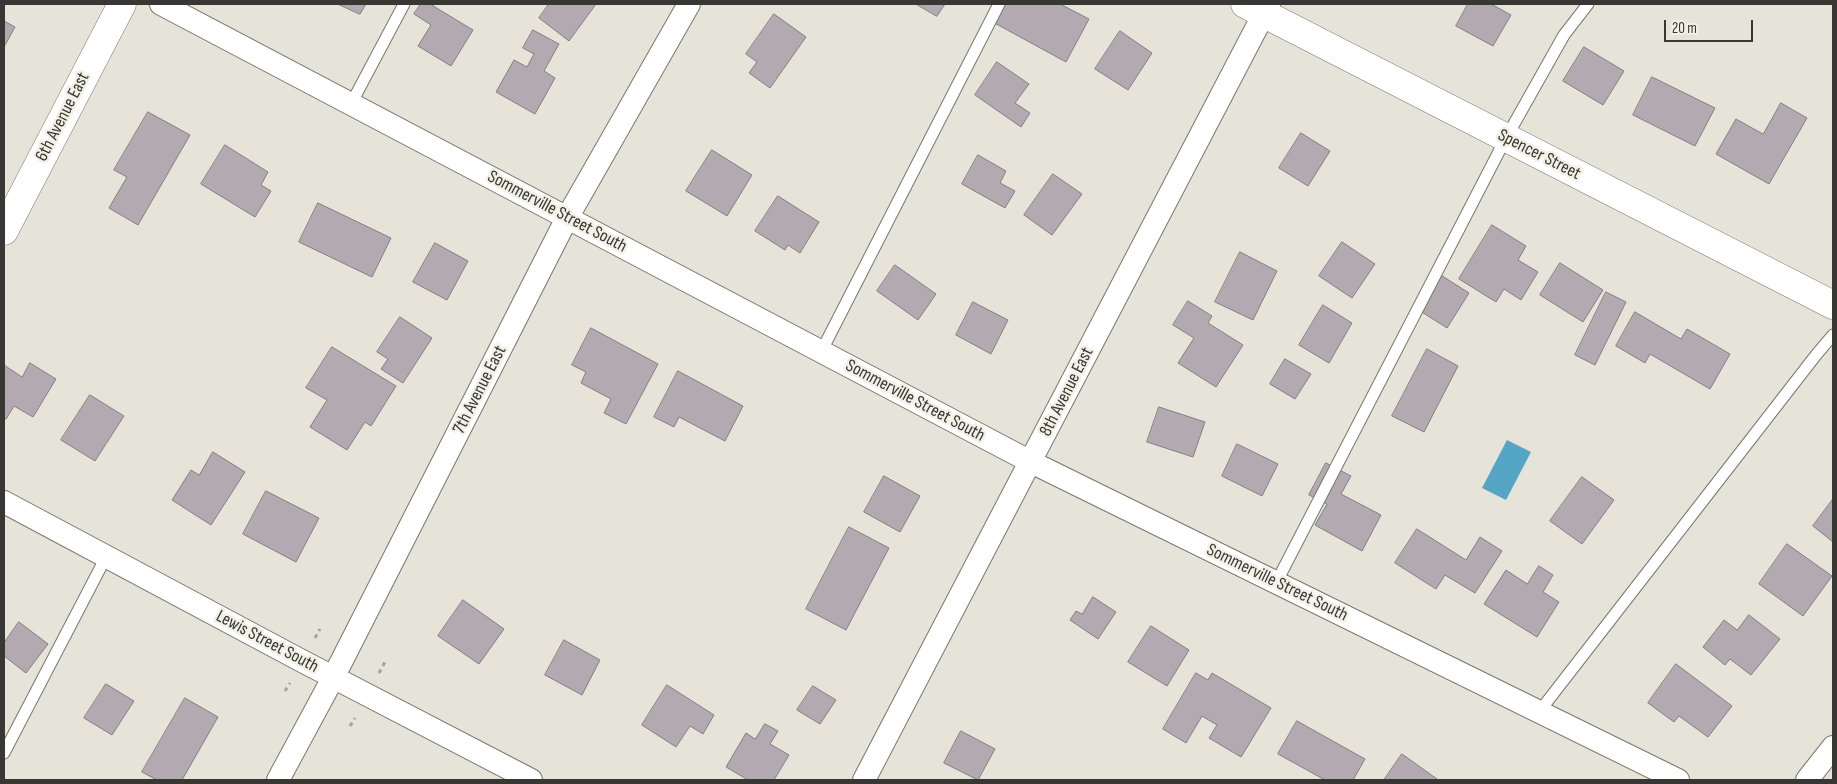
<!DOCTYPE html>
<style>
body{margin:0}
#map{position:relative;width:1837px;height:784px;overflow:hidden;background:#e6e4d8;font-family:"Sofia Sans Condensed",sans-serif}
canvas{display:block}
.frame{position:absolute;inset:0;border:5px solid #383733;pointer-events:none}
.scale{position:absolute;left:1664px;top:20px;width:89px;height:22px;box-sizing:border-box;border:2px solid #383733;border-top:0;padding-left:6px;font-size:15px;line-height:18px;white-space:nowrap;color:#383733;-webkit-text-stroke:4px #f3f1e5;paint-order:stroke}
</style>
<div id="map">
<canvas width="1837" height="784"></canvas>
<div class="frame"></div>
<div class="scale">20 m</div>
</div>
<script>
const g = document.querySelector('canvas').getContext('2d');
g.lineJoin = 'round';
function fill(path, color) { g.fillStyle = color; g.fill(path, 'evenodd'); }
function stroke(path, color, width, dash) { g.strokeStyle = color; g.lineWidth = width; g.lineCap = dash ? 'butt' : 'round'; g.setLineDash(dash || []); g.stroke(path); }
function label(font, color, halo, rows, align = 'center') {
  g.font = font + ' "Sofia Sans Condensed",sans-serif'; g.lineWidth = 5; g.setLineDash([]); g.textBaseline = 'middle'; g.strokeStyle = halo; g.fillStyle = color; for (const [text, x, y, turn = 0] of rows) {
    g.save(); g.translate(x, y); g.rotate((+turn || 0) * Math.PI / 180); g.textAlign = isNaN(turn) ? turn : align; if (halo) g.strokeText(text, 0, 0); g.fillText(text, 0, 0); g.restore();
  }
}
fill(new Path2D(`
 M1507,440L1531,452L1506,500L1482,488Z`), '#54a5c6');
const building = new Path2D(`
 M338,4H366L360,14Z
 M421,4H430L473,30L451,66L418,46L431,25L414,14Z
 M549,4H596L569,41L539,18Z
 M916,4H945L937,16Z
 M998,4H1060L1089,19L1066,62L989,20Z
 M1468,4H1491L1511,15L1493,46L1456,26Z
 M774,14L806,37L770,88L749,73L757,62L746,54Z
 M4,21L15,27L4,47Z
 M533,30L559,44L544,71L555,78L535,114L496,92L514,60L527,67L534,54L523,48Z
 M1120,31L1152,53L1128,90L1095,69Z
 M1584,47L1624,71L1603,105L1563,81Z
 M997,62L1029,84L1015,103L1030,113L1021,127L975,95Z
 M1652,77L1715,108L1695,146L1633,115Z
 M1781,103L1807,118L1769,184L1716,154L1736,119L1763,134Z
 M148,112L190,135L138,225L109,208L127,177L114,170Z
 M1301,133L1330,151L1308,186L1279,168Z
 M225,145L268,172L261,185L271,191L255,217L201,184Z
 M712,150L752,175L727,216L686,191Z
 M978,155L1006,171L1000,183L1015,191L1005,208L962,184Z
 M1053,174L1082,194L1052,235L1024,215Z
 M778,196L819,222L800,253L788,245L785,250L755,231Z
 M318,203L391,238L372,277L299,242Z
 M1492,225L1526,246L1518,260L1538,272L1521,300L1504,289L1496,302L1459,279Z
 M1342,242L1375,264L1352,298L1319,276Z
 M435,243L468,261L447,300L413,282Z
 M1240,252L1277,271L1253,320L1215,302Z
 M1560,263L1603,290L1583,322L1540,295Z
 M895,265L936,294L918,320L877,291Z
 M1436,272L1469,293L1447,328L1414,307Z
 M1606,292L1626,302L1595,365L1575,355Z
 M1188,301L1212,316L1208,323L1243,345L1216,387L1178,363L1194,338L1173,325Z
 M973,302L1008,320L991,354L956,335Z
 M1323,305L1352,323L1329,363L1299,345Z
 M1635,312L1681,339L1687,329L1730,354L1710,389L1650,354L1645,363L1616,346Z
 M400,317L432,338L403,383L381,369L388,359L377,352Z
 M591,328L658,364L626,424L604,413L611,399L581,383L586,372L572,365Z
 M332,347L396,386L371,426L365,422L347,450L310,427L327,400L306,388Z
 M1427,349L1458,366L1424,432L1392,416Z
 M1285,359L1311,374L1295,399L1270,384Z
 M30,363L56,379L33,417L14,406L6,419L4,418V365L22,377Z
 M678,371L743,406L725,441L679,417L674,427L654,417Z
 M90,395L124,416L95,461L61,440Z
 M1159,407L1205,422L1193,457L1147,442Z
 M1237,444L1278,464L1262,496L1222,476Z
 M213,452L245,472L211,525L172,500L191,470L199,475Z
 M1326,463L1351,476L1341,494L1381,515L1362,551L1315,525L1327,504L1309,495Z
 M884,476L920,496L900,532L864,512Z
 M1582,477L1614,500L1582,544L1550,521Z
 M266,491L319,518L296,562L243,534Z
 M1833,499V542L1813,526Z
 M849,527L889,548L846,630L806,609Z
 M1417,529L1466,560L1480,537L1502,551L1475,593L1445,575L1436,589L1395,563Z
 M1787,544L1832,576L1803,616L1759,584Z
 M1539,566L1553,575L1543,592L1559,602L1537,637L1484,604L1506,570L1527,584Z
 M1093,597L1116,612L1098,639L1070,620L1076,611L1082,614Z
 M463,600L504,629L479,664L438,636Z
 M1749,615L1780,639L1751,675L1730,659L1725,665L1703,647L1724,620L1737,630Z
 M19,622L48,644L26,673L4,656V643Z
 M1151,626L1189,650L1167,686L1128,662Z
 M564,640L600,660L582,695L545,675Z
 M1676,664L1732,706L1708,737L1679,716L1674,722L1648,703Z
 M1196,673L1208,680L1212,673L1271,708L1241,757L1209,738L1217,725L1202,716L1186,743L1163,729Z
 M106,684L134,701L112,735L84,718Z
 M667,685L714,715L703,734L690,726L676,747L642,725Z
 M813,686L836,700L820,724L797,710Z
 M185,698L218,717L182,780H157L142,772Z
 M1297,721L1365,759L1353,780H1325L1278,754Z
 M765,724L778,731L770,744L789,755L774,780H748L726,767L746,733L755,739Z
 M961,731L995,749L978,780L944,763Z
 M1402,754L1437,779L1436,780H1384Z`);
fill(building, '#b3a9b1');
stroke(building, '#867c84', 1);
const lane = new Path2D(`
 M351,104L404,4
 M821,352L999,4
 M1276,583L1506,138L1564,35L1588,4
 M1539,712L1816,355L1833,335
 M4,753L106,557`);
const street = new Path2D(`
 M161,4L1031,462L1678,780
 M4,502L302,661L531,780
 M278,780L333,678L567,218L689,4
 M864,780L1269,4
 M1807,780L1833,747`);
const secondary = new Path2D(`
 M1245,4L1833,305
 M4,231L122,4`);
stroke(lane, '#79776c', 13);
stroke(street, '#79776c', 24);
stroke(secondary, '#79776c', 29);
stroke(new Path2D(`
 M315,638L320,629
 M379,673L386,660
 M285,691L290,683
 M350,726L355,718`), '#a6a49b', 3, [4, 4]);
stroke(lane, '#fff', 11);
stroke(street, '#fff', 22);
stroke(secondary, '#fff', 28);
label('18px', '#383733', '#f3f1e5', [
 ["6th Avenue East",63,117,-63],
 ["Spencer Street",1539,155,27],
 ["Sommerville Street South",557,212,28],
 ["7th Avenue East",480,390,-63],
 ["8th Avenue East",1067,392,-63],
 ["Sommerville Street South",915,401,28],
 ["Sommerville Street South",1277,583,26],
 ["Lewis Street South",267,642,28]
]);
</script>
